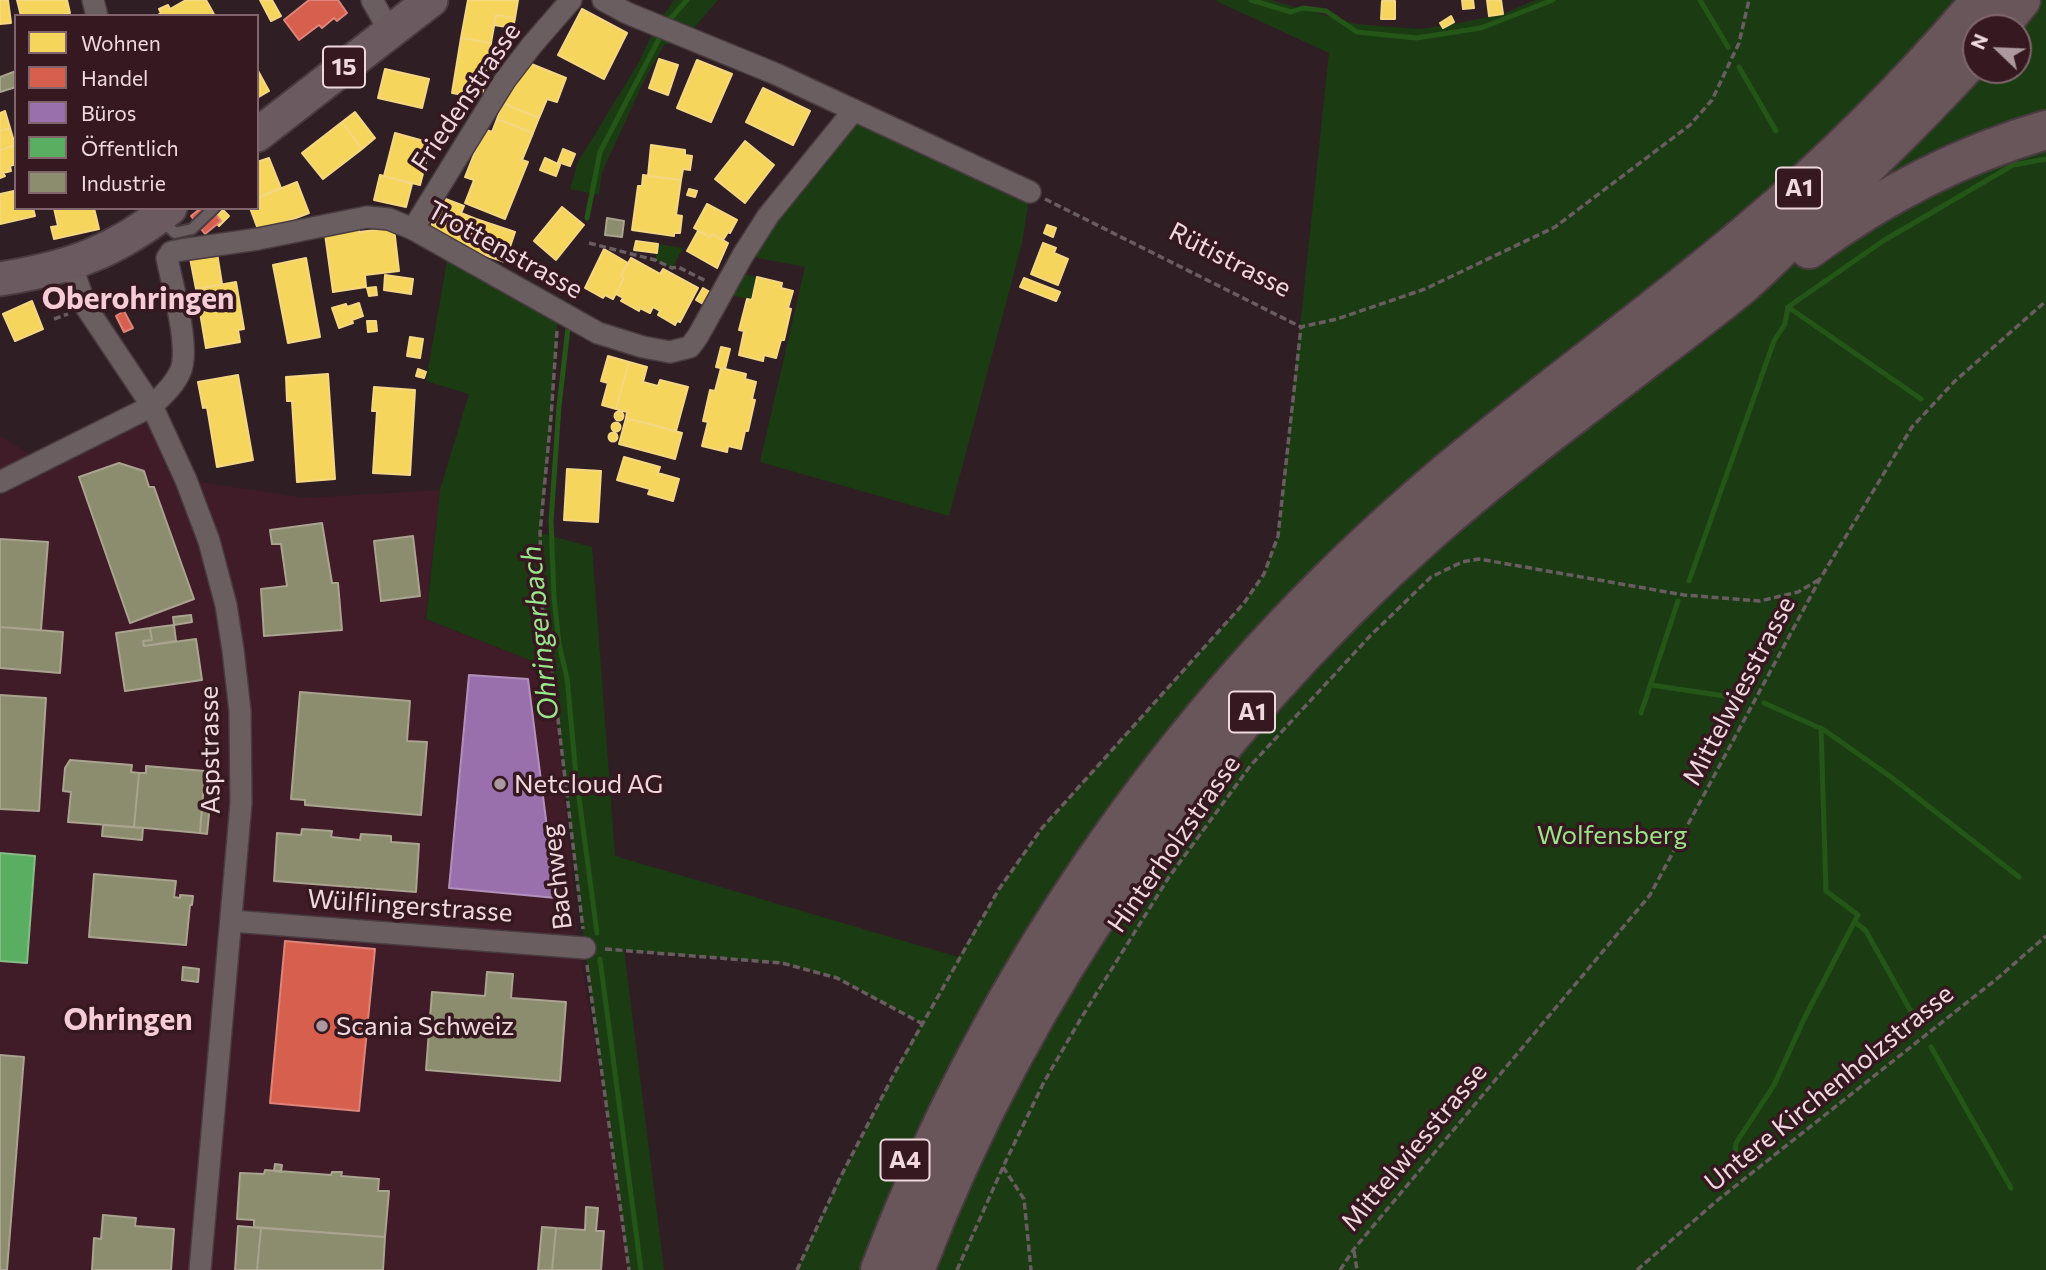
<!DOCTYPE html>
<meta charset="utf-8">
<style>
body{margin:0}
#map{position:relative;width:2046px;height:1270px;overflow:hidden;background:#2f1f24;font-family:Commissioner,sans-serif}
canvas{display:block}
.legend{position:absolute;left:14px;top:14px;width:245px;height:196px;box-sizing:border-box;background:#361821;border:2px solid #80656d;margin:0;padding:9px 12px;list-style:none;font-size:21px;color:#efd9df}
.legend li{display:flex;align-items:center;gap:14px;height:35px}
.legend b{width:35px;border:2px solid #80656d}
.north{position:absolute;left:1962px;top:14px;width:70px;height:70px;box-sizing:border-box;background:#361821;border:2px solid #80656d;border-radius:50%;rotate:293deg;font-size:19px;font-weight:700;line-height:28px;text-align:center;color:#efd9df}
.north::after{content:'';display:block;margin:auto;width:24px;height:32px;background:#ac989e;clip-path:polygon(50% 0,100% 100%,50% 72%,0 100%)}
</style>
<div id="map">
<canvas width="2046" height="1270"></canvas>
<ul class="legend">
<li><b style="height:19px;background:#f6d55c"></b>Wohnen</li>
<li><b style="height:19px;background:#d6604d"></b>Handel</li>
<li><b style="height:19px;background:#9970ab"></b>Büros</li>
<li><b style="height:19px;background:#5aae61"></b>Öffentlich</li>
<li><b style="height:19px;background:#8c8c6e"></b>Industrie</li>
</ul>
<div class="north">N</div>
</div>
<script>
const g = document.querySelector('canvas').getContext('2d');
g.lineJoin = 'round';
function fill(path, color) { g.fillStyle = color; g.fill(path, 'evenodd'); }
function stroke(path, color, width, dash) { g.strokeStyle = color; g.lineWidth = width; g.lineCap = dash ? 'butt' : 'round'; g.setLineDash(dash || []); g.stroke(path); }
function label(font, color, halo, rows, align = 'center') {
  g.font = font + ' Commissioner,sans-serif'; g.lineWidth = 7; g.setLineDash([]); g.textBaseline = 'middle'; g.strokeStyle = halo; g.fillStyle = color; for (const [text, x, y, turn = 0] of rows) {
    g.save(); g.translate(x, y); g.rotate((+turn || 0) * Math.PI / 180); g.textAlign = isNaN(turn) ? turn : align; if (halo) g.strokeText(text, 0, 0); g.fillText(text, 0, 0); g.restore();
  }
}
fill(new Path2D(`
 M152,406L187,480L306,498L440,490L425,619L552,669L578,940L617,1182L629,1270H0V436L42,461Z`), '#3f1c27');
fill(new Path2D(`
 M674,0H718L685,38L664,45L644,81L602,172L599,195L570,189L578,162L639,62L656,26Z
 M1214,0H1270L1356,24L1419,29L1442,26L1444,28L1449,25L1503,14L1535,0H2046V1270H797L840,1178L921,1023L837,978L783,963L624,950L664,1270H629L585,948L552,669L426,619L440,490L469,394L426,381L449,250L558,312L551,417L540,533L592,547L615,856L958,957L999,889L1042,828L1244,603L1264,574L1278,536L1329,53ZM1976,28H2018V70H1976Z
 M854,110L1030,192L1022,243L949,516L760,462L805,267L743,255Z
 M658,244L683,248L672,268L655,260Z
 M739,273L757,277L752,300L730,295Z`), '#1b3c12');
const homes = new Path2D(`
 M0,0H8L11,23L0,24Z
 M17,0H67L70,13L60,16H21Z
 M186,0H206L215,16H156L161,13L159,9L168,5L170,9Z
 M260,0H272L281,16L271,21Z
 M468,0H518L515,18L496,15L491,43L461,38Z
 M1462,0H1473L1474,8L1463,9Z
 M1487,0H1501L1503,14L1489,16Z
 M1382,1H1395V19H1381Z
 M582,9L627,33L604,79L558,55Z
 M496,15L515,18L513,28L494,25Z
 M1451,16L1454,22L1443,28L1440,23Z
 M461,38L491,43L482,98L452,93Z
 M659,59L678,65L668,95L649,88Z
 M697,60L732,74L711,122L677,108Z
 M524,61L566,78L557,102L547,99L539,118L503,103Z
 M257,69L269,91L257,98Z
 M385,69L429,79L422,108L378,98Z
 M763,88L810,111L793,145L746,122Z
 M503,103L539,118L533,133L497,119Z
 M5,111L10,128L0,131V113Z
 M355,112L375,138L362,149L342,122Z
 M497,119L533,133L522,160L528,162L505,219L465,203L474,180L465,177L484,129L492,132Z
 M342,122L362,149L323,179L302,153Z
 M10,128L15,145L0,150V131Z
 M395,133L431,143L420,185L384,176Z
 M745,141L774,165L745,203L715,179Z
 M15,145L16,164L10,166L11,171L3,173L5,176L0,178V150Z
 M651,145L685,150V155L692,156L690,170L683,169L681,180L648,176Z
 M563,149L575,154L570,166L558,162Z
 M269,158L281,188L257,198V162Z
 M545,158L560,165L556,176L540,170Z
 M380,175L412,184L406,207L374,200Z
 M643,175L681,180L676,215L682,216L680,233H674V236L632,230L638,186H642Z
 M297,182L309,213L259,232L250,208H257V198Z
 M689,189L697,191L695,197L687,195Z
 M14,191L16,208H33L35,216L0,224V194Z
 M443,198L464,206L461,213L476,219L466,249L428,234Z
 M707,204L737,220L730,233L728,232L723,240L712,234L710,237L694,228Z
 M562,207L584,225L556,260L534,241Z
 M54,208H94L99,229L54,239L51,227L58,226Z
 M223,210L229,216L219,226L213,219Z
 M476,219L515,232L505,262L466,249Z
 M1047,225L1056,228L1053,237L1044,233Z
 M394,228L399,271L365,275L366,287L333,292L325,234L359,229V232Z
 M698,231L710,237L712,234L728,243L717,268L687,251Z
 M636,241L658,244L657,253L634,250Z
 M1043,243L1056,248L1054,253L1068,259L1058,285L1031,274Z
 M604,249L628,263L621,276L624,278L613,299L605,295L603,298L585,288Z
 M217,253L222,284L196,289L190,258Z
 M306,258L320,337L288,343L273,265Z
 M631,258L660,274L663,269L698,288L680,322L677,321L675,325L658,315L660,311L653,307L650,313L640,308L639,311L621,301L623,298L616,294L624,278L621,276Z
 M385,275L413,279L411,294L384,290Z
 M757,277L782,283L781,288L793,291L788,308L791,309L784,340H781L776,358L764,355L763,361L739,355L744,331L739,330L747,299L752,300Z
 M1024,278L1060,292L1056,301L1020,287Z
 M236,282L244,329L238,330L240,342L206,348L196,289Z
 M376,287L377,295L369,296L367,288Z
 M703,288L710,292L703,304L696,300Z
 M32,301L43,329L15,341L3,314Z
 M359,303L363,316L352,320L353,323L339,328L332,308L346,304L347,307Z
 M367,321H376L377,331L368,332Z
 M410,337L423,339L420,358L407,356Z
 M721,347L730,349L725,369L716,367Z
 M608,356L629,362L616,409L602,405L608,383L601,381Z
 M629,362L647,367L643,382L658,386L660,380L688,387L676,431L626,418L627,412L616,409Z
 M721,368L746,374L745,379L756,382L752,399L755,400L748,431H745L741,449L728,446L727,452L702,446L708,422L703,421L710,390L715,391Z
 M418,369L426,372L424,378L416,376Z
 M328,374L335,479L297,482L292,401H287L286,377Z
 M238,375L253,460L217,467L207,407L203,408L198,382Z
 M374,387L415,390L410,475L373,473L377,411H372Z
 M614.5 416a4.5 4.5 0 1 1 9 0a4.5 4.5 0 1 1-9 0Z
 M626,418L682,433L675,459L619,444Z
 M611.5 427a4.5 4.5 0 1 1 9 0a4.5 4.5 0 1 1-9 0Z
 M608.5 437a4.5 4.5 0 1 1 9 0a4.5 4.5 0 1 1-9 0Z
 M624,457L660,467L658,473L679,479L673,501L648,494L650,489L617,480Z
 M567,469L601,471L598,522L564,520Z`);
fill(homes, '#f6d55c');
stroke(homes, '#f4d683', 2);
const shops = new Path2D(`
 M309,0H338L347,13L337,21L334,18L322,28L319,25L299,40L284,20Z
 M201,208H211L221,221L205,234L191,216Z
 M124,311L133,328L124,332L116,316Z
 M285,941L375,949L359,1111L270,1103Z`);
fill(shops, '#d6604d');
stroke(shops, '#de8479', 2);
const offices = new Path2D(`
 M469,675L528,679L556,898L449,888Z`);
fill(offices, '#9970ab');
stroke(offices, '#b390bb', 2);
const public = new Path2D(`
 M0,853L35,856L27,963L0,961Z`);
fill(public, '#5aae61');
stroke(public, '#87bb87', 2);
const industry = new Path2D(`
 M16,71V87L0,92V77Z
 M607,218L624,221L622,237L605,235Z
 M119,463L144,471L149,487H154L194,599L130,623L79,477Z
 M322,523L332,583H338L342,630L264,636L261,589L287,586L281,544H272L270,530Z
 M413,536L420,596L381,601L374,541Z
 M0,539L48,542L41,630L0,627Z
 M191,615L192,622L174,625L173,617Z
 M174,625L176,641L144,646L143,641L152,640L150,628Z
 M0,627L63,632L60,673L0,668Z
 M150,628L152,640L143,641L144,646L196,639L202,680L125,691L116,633Z
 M300,692L410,701L407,741L427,742L421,815L305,805V800L291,799Z
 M0,695L46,698L39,811L0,809Z
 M70,760L132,765L131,772L139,773L134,827L68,822L71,792L63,791L65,768Z
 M146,766L205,771L200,833L134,827L139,773H146Z
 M202,804L210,805L207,834L200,833Z
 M103,825L143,828L142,840L102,836Z
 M302,829L332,831L331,837L360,840L361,834L391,836V842L419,844L416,892L274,881L277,833L301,835Z
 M94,874L176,881L174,897L180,898V895L193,896L192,905H190L186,945L89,937Z
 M183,967L199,969L198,982L182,980Z
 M487,972L513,974L511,998L566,1002L560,1081L426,1070L432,992L485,996Z
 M0,1055L24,1057L7,1270H0Z
 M275,1164L282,1165L281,1172L274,1171Z
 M265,1170L331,1175L332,1172H342L341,1176L379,1179L378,1191H389L385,1237L254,1227V1220L237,1219L240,1173L264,1174Z
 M586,1207L598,1208L596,1231H604L601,1270H552L556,1228L585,1230Z
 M103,1215L136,1218L135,1226L174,1229L171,1270H92L94,1238L101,1239Z
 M238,1226L261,1228L257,1270H235Z
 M542,1227L556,1228L552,1270H538Z
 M261,1228L385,1237L383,1270H257Z`);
fill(industry, '#8c8c6e');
stroke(industry, '#aaa390', 2);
stroke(new Path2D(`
 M1251,0L1291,12L1303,8L1326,11L1357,32L1416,38L1481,28L1553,0
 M1700,0L1728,47
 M671,18L687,0
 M1739,67L1776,131
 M587,218L600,152L660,37
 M568,328L559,406L551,521L554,597L559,644L567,678L576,775L597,933
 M1921,399L1788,307L1883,241L2013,165L2046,159
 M1689,581L1774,341L1785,324L1788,307
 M1651,685L1745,699
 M1764,703L1824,730L1891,777L2019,877
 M1641,713L1678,601
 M1855,922L1866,931L1919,1026
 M600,959L641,1270
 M1931,1047L2011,1188
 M1732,1180L1736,1143L1774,1085L1805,1017L1858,915L1826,891L1821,728`), '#245618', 5);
const lane = new Path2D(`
 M161,219L175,233L192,229L214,208`);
const street = new Path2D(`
 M93,0L97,16
 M372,0L390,32
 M603,0L627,13L776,74L1030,192
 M413,229L505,80L532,45L571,0
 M71,264L86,307L152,406L186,480L209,541L226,605L233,650L240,711L241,803L200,1270
 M0,482L152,406C162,396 174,386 180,372C191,350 172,284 167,258L171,252L181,250L258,239L367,217L389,219L413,229L598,333L643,347L670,352L690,347L698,336L743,255L768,216L854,110
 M231,921L585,948`);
const primary = new Path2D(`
 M257,135L431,0
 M0,279C69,268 115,252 170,208`);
const highway = new Path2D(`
 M1998,28L2021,0
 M1809,249C1882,196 1959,155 2046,130
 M880,1270C997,963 1192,688 1443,476C1544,391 1651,315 1751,230C1834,160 1911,83 1981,0
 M915,1270C1022,989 1202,734 1427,534C1496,473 1571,417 1645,360C1678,335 1711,311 1742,285C1765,265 1786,243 1808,222C1866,168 1923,113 1976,54`);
stroke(lane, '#493b40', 14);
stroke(street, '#493b40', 24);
stroke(primary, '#493b40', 37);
stroke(highway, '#493b40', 42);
stroke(new Path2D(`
 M1045,199L1301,327L1337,319L1425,289L1555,227L1690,125L1712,100L1739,43L1749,0
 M589,243L655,260L672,268L678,267L706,281
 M54,319L68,314
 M557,331L551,417L540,533L542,605L552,669L583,929
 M605,949L782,963L837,978L921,1023
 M587,965L629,1270
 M1003,1167L1024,1199L1031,1270
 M1354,1251L1357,1270
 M797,1270L840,1178L894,1074L999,889L1042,828L1244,603L1264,574L1278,536L1301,327
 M957,1270L1003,1167L1044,1082L1080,1020L1169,877L1251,765L1370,636L1431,577L1462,562L1479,559L1684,595L1760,601L1798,592L1820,579
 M1340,1270L1354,1249L1650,895L1820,579L1912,427L1955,381L2046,301
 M1637,1270L1719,1199L1999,977L2046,936`), '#695d60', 3.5, [7, 3.5]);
stroke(lane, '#6a5e61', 10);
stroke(street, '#6a5e61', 21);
stroke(primary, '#6b5b60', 33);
stroke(highway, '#69565b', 38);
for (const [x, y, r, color] of [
 [500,784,7,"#ac989e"],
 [322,1026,7,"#ac989e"]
]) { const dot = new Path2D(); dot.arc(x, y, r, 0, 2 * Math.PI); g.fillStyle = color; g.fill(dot); stroke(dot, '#361821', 2.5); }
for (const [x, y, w] of [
 [344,67,42],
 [1799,188,46],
 [1252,712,46],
 [905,1160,49]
]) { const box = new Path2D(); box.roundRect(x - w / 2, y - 20.5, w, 41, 5); g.fillStyle = '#361821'; g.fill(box); stroke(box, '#efd9df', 2); }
label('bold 24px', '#efd9df', null, [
 ["15",344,67],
 ["A1",1799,188],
 ["A1",1252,712],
 ["A4",905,1160]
]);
label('26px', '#efd9df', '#361821', [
 ["Friedenstrasse",466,97,-56],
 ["Trottenstrasse",505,250,29],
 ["Rütistrasse",1230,260,27],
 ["Mittelwiesstrasse",1739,691,-62],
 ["Aspstrasse",210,750,-91],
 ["Hinterholzstrasse",1174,844,-55],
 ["Bachweg",557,877,-97],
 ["Wülflingerstrasse",410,906,4],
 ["Untere Kirchenholzstrasse",1829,1088,-39],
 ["Mittelwiesstrasse",1414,1147,-50]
]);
label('26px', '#efd9df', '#361821', [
 ["Netcloud AG",514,784],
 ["Scania Schweiz",336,1026]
], 'left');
label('26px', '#98e488', '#361821', [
 ["Wolfensberg",1612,835]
]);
label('italic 28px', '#9ae78b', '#361821', [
 ["Ohringerbach",540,633,-96]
]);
label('bold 30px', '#f6ccd6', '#361821', [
 ["Oberohringen",138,299],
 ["Ohringen",128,1020]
]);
</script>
